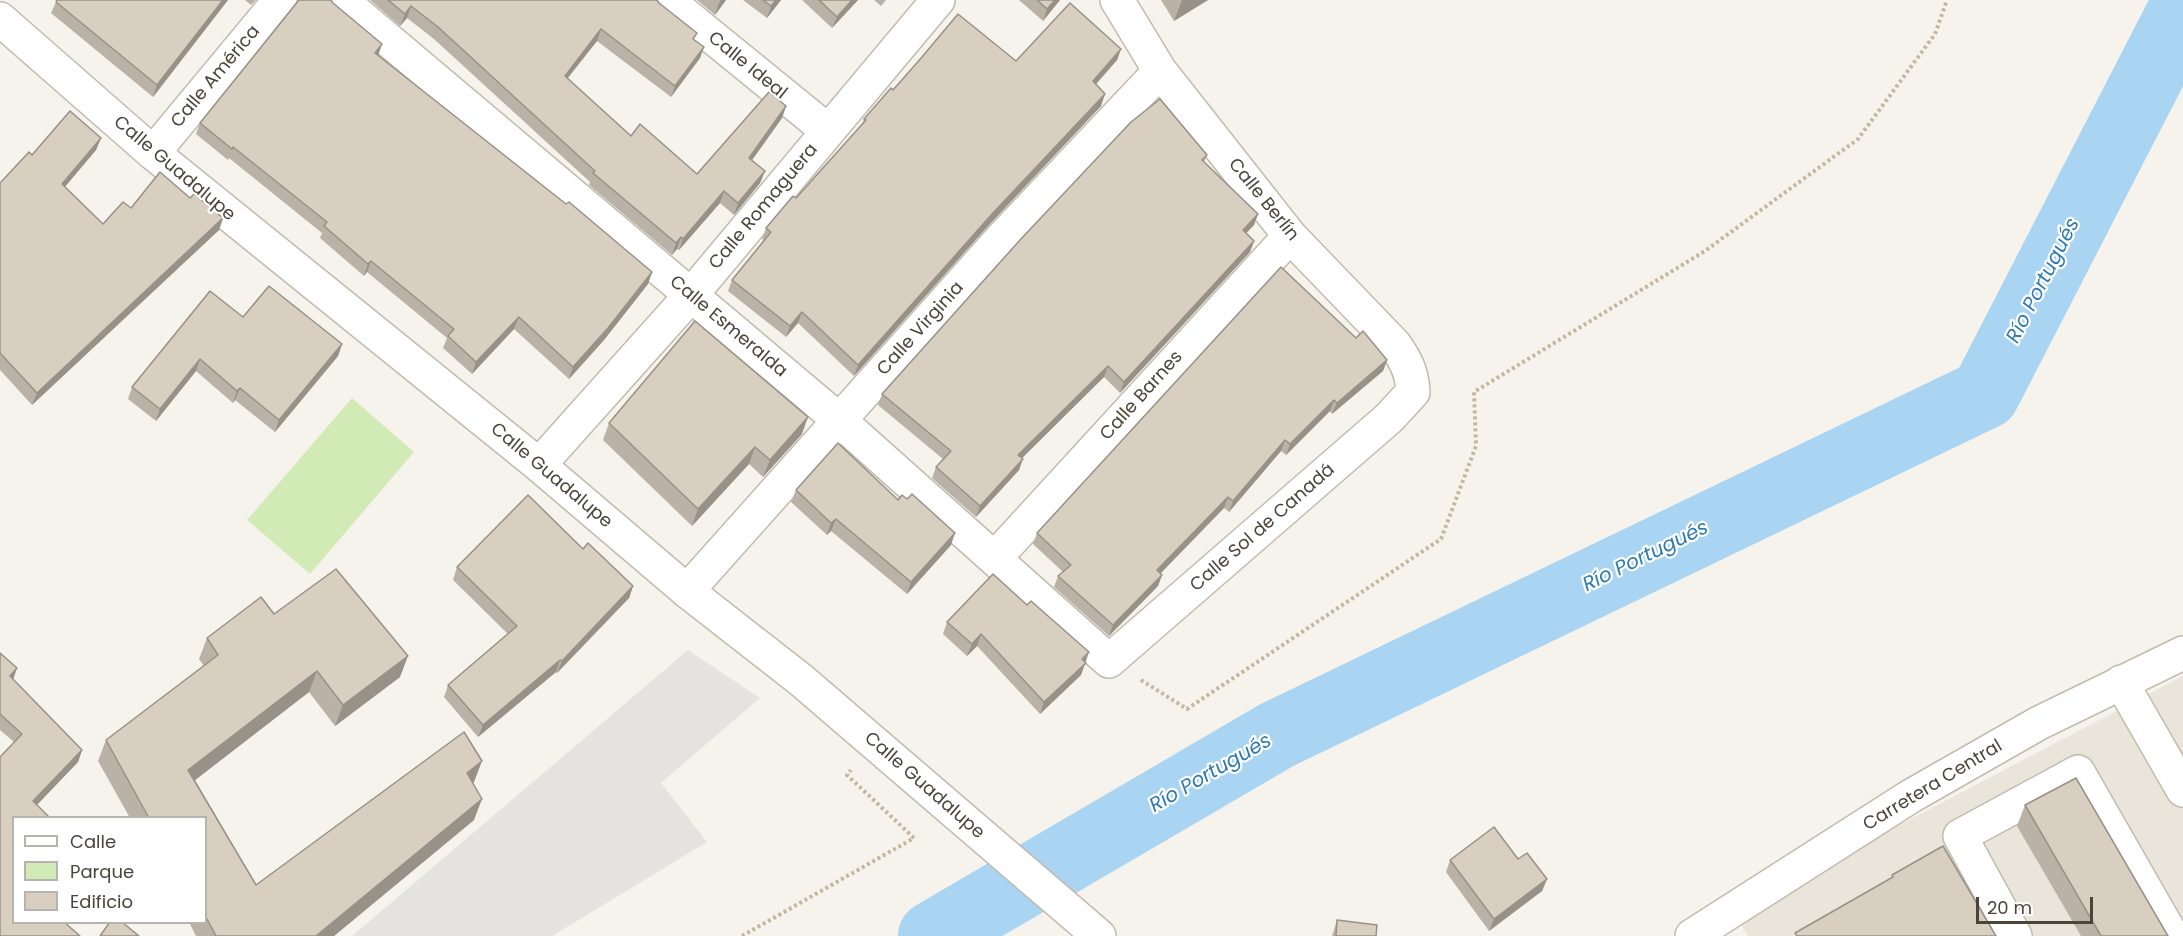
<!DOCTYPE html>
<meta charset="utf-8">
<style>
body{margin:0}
#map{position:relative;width:2183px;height:936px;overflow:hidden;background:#f6f3ec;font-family:Poppins,sans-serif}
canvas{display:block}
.legend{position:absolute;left:12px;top:816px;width:195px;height:108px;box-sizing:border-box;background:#fff;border:2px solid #b7b4b0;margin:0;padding:8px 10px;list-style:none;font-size:18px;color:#4b4439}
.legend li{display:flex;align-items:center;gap:12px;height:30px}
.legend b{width:30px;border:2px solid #b7b4b0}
.scale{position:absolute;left:1976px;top:897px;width:117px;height:27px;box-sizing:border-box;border:3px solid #4b4439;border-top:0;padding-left:8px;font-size:18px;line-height:21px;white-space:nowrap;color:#4b4439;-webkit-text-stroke:4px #fff;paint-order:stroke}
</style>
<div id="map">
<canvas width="2183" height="936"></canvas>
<ul class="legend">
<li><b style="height:8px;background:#fff"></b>Calle</li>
<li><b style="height:16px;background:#d2eab5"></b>Parque</li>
<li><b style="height:16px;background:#d8cfc1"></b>Edificio</li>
</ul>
<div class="scale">20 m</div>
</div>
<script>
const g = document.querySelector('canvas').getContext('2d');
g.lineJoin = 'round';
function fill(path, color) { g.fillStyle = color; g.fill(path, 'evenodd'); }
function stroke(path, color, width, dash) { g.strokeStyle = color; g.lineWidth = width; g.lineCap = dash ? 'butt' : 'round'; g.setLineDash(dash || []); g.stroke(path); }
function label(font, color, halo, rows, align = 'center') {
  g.font = font + ' Poppins,sans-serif'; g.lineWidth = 4.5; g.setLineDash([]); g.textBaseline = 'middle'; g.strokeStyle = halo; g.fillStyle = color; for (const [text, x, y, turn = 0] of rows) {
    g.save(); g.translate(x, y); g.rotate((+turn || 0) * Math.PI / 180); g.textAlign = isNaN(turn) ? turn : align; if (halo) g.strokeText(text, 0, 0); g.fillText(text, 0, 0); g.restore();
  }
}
fill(new Path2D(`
 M2183,676V936H1748L1734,912Z`), '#eae5da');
fill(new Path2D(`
 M352,398L414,452L310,574L247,520Z`), '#d2eab5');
fill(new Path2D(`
 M688,650L760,698L661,783L707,842L552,936H352Z`), '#e5e3e0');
stroke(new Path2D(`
 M933,936L1277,735L1985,394L2183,10`), '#a9d4f2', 70);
const minor = new Path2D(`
 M341,0L839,420L1109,661L1389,418L1413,392C1412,372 1406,361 1395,345L1290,236L1160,71L1117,0
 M667,0L828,131
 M153,153L280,0
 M539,465L691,295L938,0
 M995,558L1290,236
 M687,591L1002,238L1160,71
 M2121,682L2183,790
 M2015,936L1960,836L2078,772L2172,936`);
const tertiary = new Path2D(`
 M0,19L153,153L539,465L687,591L801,680L1099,936
 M1692,936L1911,796L2039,723L2183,653`);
stroke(minor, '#c2bbae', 36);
stroke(tertiary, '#c2bbae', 36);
stroke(new Path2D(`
 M1141,680L1187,709L1441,539L1476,446L1474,392L1705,251L1858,139L1935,34L1947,0
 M742,936L914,838L847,775L851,770`), '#c4b79f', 4, [3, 3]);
stroke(minor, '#fff', 33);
stroke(tertiary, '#fff', 33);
fill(new Path2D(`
 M57,0H228L153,97L51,13Z
 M245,0H256L251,5Z
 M298,0H331L378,55L652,272L648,284L604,340L569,379L514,329L472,374L443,348L447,338L367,272L364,276L320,238L322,233L229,158L228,160L196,134L200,123Z
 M370,0H657L695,40L704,47L700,58L671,97L597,41L567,78L631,136L697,174L786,106L782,118L752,160L765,171L760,183L734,215L720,203L679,250L677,249L672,255L589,185L590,182L434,39L407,18L400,26Z
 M697,0H726L715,15Z
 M743,0H781L767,18Z
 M802,0H858L832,28Z
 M874,0H886L881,6Z
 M1019,0H1060L1043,21Z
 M1161,0H1208L1174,21Z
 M1121,49L1117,60L1096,84L1101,106L988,226L854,376L798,323L786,337L728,291L732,280L764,240L762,239L766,228L796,198L862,125L864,119L893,90L1016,61Z
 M101,138L96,150L65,187L103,224L131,208L190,198L223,218L219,230L32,405L0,370V183L32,155Z
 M1207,155L1204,162L1258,214L1254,225L1246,233L1254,241L1250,252L1120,393L1104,377L1022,458L1019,470L976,517L932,478L936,467L943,459L878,405L882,394Z
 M243,317L342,344L338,356L275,432L235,400L233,403L196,371L156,421L128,399L132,387Z
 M1356,338L1387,360L1383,371L1332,414L1330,411L1286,455L1281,451L1229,512L1224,508L1160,574L1162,575L1158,586L1109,636L1054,587L1058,576L1063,572L1033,544L1037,533Z
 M609,423L802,434L763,477L749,464L692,526L603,440Z
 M796,490L898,500L951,545L907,594L831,531L827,535L791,502Z
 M583,549L633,586L629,598L557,673L556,672L478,737L444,697L448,685L508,634L453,580L457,567Z
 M274,614L400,677L335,726L309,692L195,780L256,885L474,782L473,783L474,820L334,936H196L189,922H206V818H130L98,761L106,740L204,666L199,659L207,638Z
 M947,622L1085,663L1081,675L1040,714L977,646L967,656L943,634Z
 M0,653L13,680L82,750L78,762L37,805L14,818L0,936L14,742L0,730Z
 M2025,805L2168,936H2081L2017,826Z
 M1518,859L1547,879L1542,891L1489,931L1446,872L1450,860Z
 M1337,920L1376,936H1332Z`), '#bab2a6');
fill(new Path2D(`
 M223,0H228L153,97L157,85Z
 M721,0H726L715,15L719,3Z
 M776,0H781L767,18L771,6Z
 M852,0H858L832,28L837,17Z
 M1055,0H1060L1043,21L1047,9Z
 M1182,0H1208L1174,21Z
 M411,6L407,18L400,26L405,14Z
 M601,29L597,41L560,88L565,76Z
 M382,44L378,56L375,53Z
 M704,47L700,58L671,97L675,86Z
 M1121,49L1117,60L1089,92L1093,81Z
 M1105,94L1101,106L988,226L854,376L858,365L992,214Z
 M786,106L782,118L745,170L749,158Z
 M101,138L96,150L57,196L62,184Z
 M765,171L760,183L734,215L738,203Z
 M724,191L720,203L679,250L683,239Z
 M1258,214L1254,225L1239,241L1243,230Z
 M223,218L219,230L32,405L37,393Z
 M681,237L677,249L672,255L676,243Z
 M1254,241L1250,252L1120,393L1124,382Z
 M371,261L367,272L364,276L368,264Z
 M652,272L648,284L604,340L569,379L573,367Z
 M802,312L798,323L786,337L790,326Z
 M519,317L514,329L472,374L476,362Z
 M342,344L338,356L275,432L279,420Z
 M200,359L196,371L156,421L160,409Z
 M1387,360L1383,371L1332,414L1337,403Z
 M1108,366L1104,377L1014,466L1018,455Z
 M240,388L235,400L233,403L237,391Z
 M1334,400L1330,411L1286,455L1290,444Z
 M808,417L802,434L763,477L770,460Z
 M1285,440L1281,451L1229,512L1233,501Z
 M755,447L749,464L692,526L698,509Z
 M1023,459L1019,470L976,517L980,506Z
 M1228,497L1224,508L1153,581L1157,570Z
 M836,519L831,531L827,535L831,523Z
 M955,533L951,545L907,594L911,582Z
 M1162,575L1158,586L1109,636L1113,625Z
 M633,586L629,598L557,673L562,661Z
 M981,634L977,646L967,656L972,644Z
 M1089,652L1081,675L1040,714L1044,702Z
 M408,656L400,677L335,726L343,705Z
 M560,660L556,672L478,737L483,725Z
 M17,668L13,680L10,676Z
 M317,671L309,692L181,791L188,770Z
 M82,750L78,762L29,813L33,801Z
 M482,761L474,782L459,795L467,773Z
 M482,799L474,820L334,936H316Z
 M1547,879L1542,891L1489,931L1494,919Z`), '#979187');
const building = new Path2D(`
 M57,0H223L157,85L56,2Z
 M299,0H331L333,3L382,44L375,53L566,204L569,202L652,272L608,328L573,367L519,317L476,362L448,336L454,329L371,261L368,264L324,226L327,222L233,147L232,149L200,123Z
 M388,0H657L659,3L697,33L693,39L704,47L675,86L601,29L565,76L631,136L640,124L697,174L769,92L786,106L749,158L765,171L738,203L724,191L683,239L681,237L676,243L593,173L595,171L438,27L411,6L405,14Z
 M763,0H776L771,6Z
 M819,0H852L837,17Z
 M1037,0H1055L1047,9Z
 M1070,3L1121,49L1093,81L1105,94L992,214L858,365L802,312L790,326L732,280L771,232L766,228L793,196L796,198L866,120L864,119L891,88L893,90L922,57L958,14L1016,61Z
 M1160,99L1207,155L1202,160L1258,214L1243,230L1254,241L1124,382L1108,366L1018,455L1023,459L980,506L936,467L951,451L882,394L1020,240L1131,122Z
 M70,111L101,138L62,184L103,224L123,202L131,208L160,172L190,198L194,194L223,218L37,393L0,353V183L29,152L32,155Z
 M1281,267L1356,338L1363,331L1387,360L1337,403L1334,400L1290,444L1285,440L1233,501L1228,497L1157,570L1162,575L1113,625L1058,576L1071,565L1037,533Z
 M269,286L342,344L279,420L240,388L237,391L200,359L160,409L132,387L210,291L243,317Z
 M695,321L808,417L770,460L755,447L698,509L609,423Z
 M838,443L898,500L902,495L907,499L912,494L955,533L911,582L836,519L831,523L796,490Z
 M528,495L583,549L588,543L633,586L562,661L560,660L483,725L448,685L517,626L457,567Z
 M336,569L408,656L343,705L317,671L188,770L256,885L464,732L482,761L467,773L482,799L316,936H216L206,917V818H149L106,740L218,655L207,638L261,597L274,614Z
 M993,574L1027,605L1031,601L1089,652L1082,659L1086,663L1044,702L981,634L972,644L947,622Z
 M0,653L17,668L10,676L82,750L33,801L50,818H14V922H64L80,936H0V757L22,734L0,714Z
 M2076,778L2168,936H2101L2025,805Z
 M1494,827L1518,859L1527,853L1547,879L1494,919L1450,860Z
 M1943,846L1996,936H1797L1795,933L1893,877L1892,875Z
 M1337,920L1377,925L1376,936H1336Z
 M110,922H122L139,936H100Z`);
fill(building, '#d8cfc1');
stroke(building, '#979187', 1.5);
label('18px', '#4b4439', '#fff', [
 ["Calle Ideal",747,66,39],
 ["Calle América",216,77,-50],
 ["Calle Guadalupe",174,169,40],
 ["Calle Berlín",1263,200,51],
 ["Calle Romaguera",764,207,-50],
 ["Calle Esmeralda",728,327,40],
 ["Calle Virginia",921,329,-48],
 ["Calle Barnes",1142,396,-48],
 ["Calle Guadalupe",551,476,40],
 ["Calle Sol de Canadá",1263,528,-41],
 ["Calle Guadalupe",924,786,41],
 ["Carretera Central",1933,786,-31]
]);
label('italic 20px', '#2e7ab2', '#fff', [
 ["Río Portugués",2044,281,-63],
 ["Río Portugués",1646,557,-26],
 ["Río Portugués",1211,774,-30]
]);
</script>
